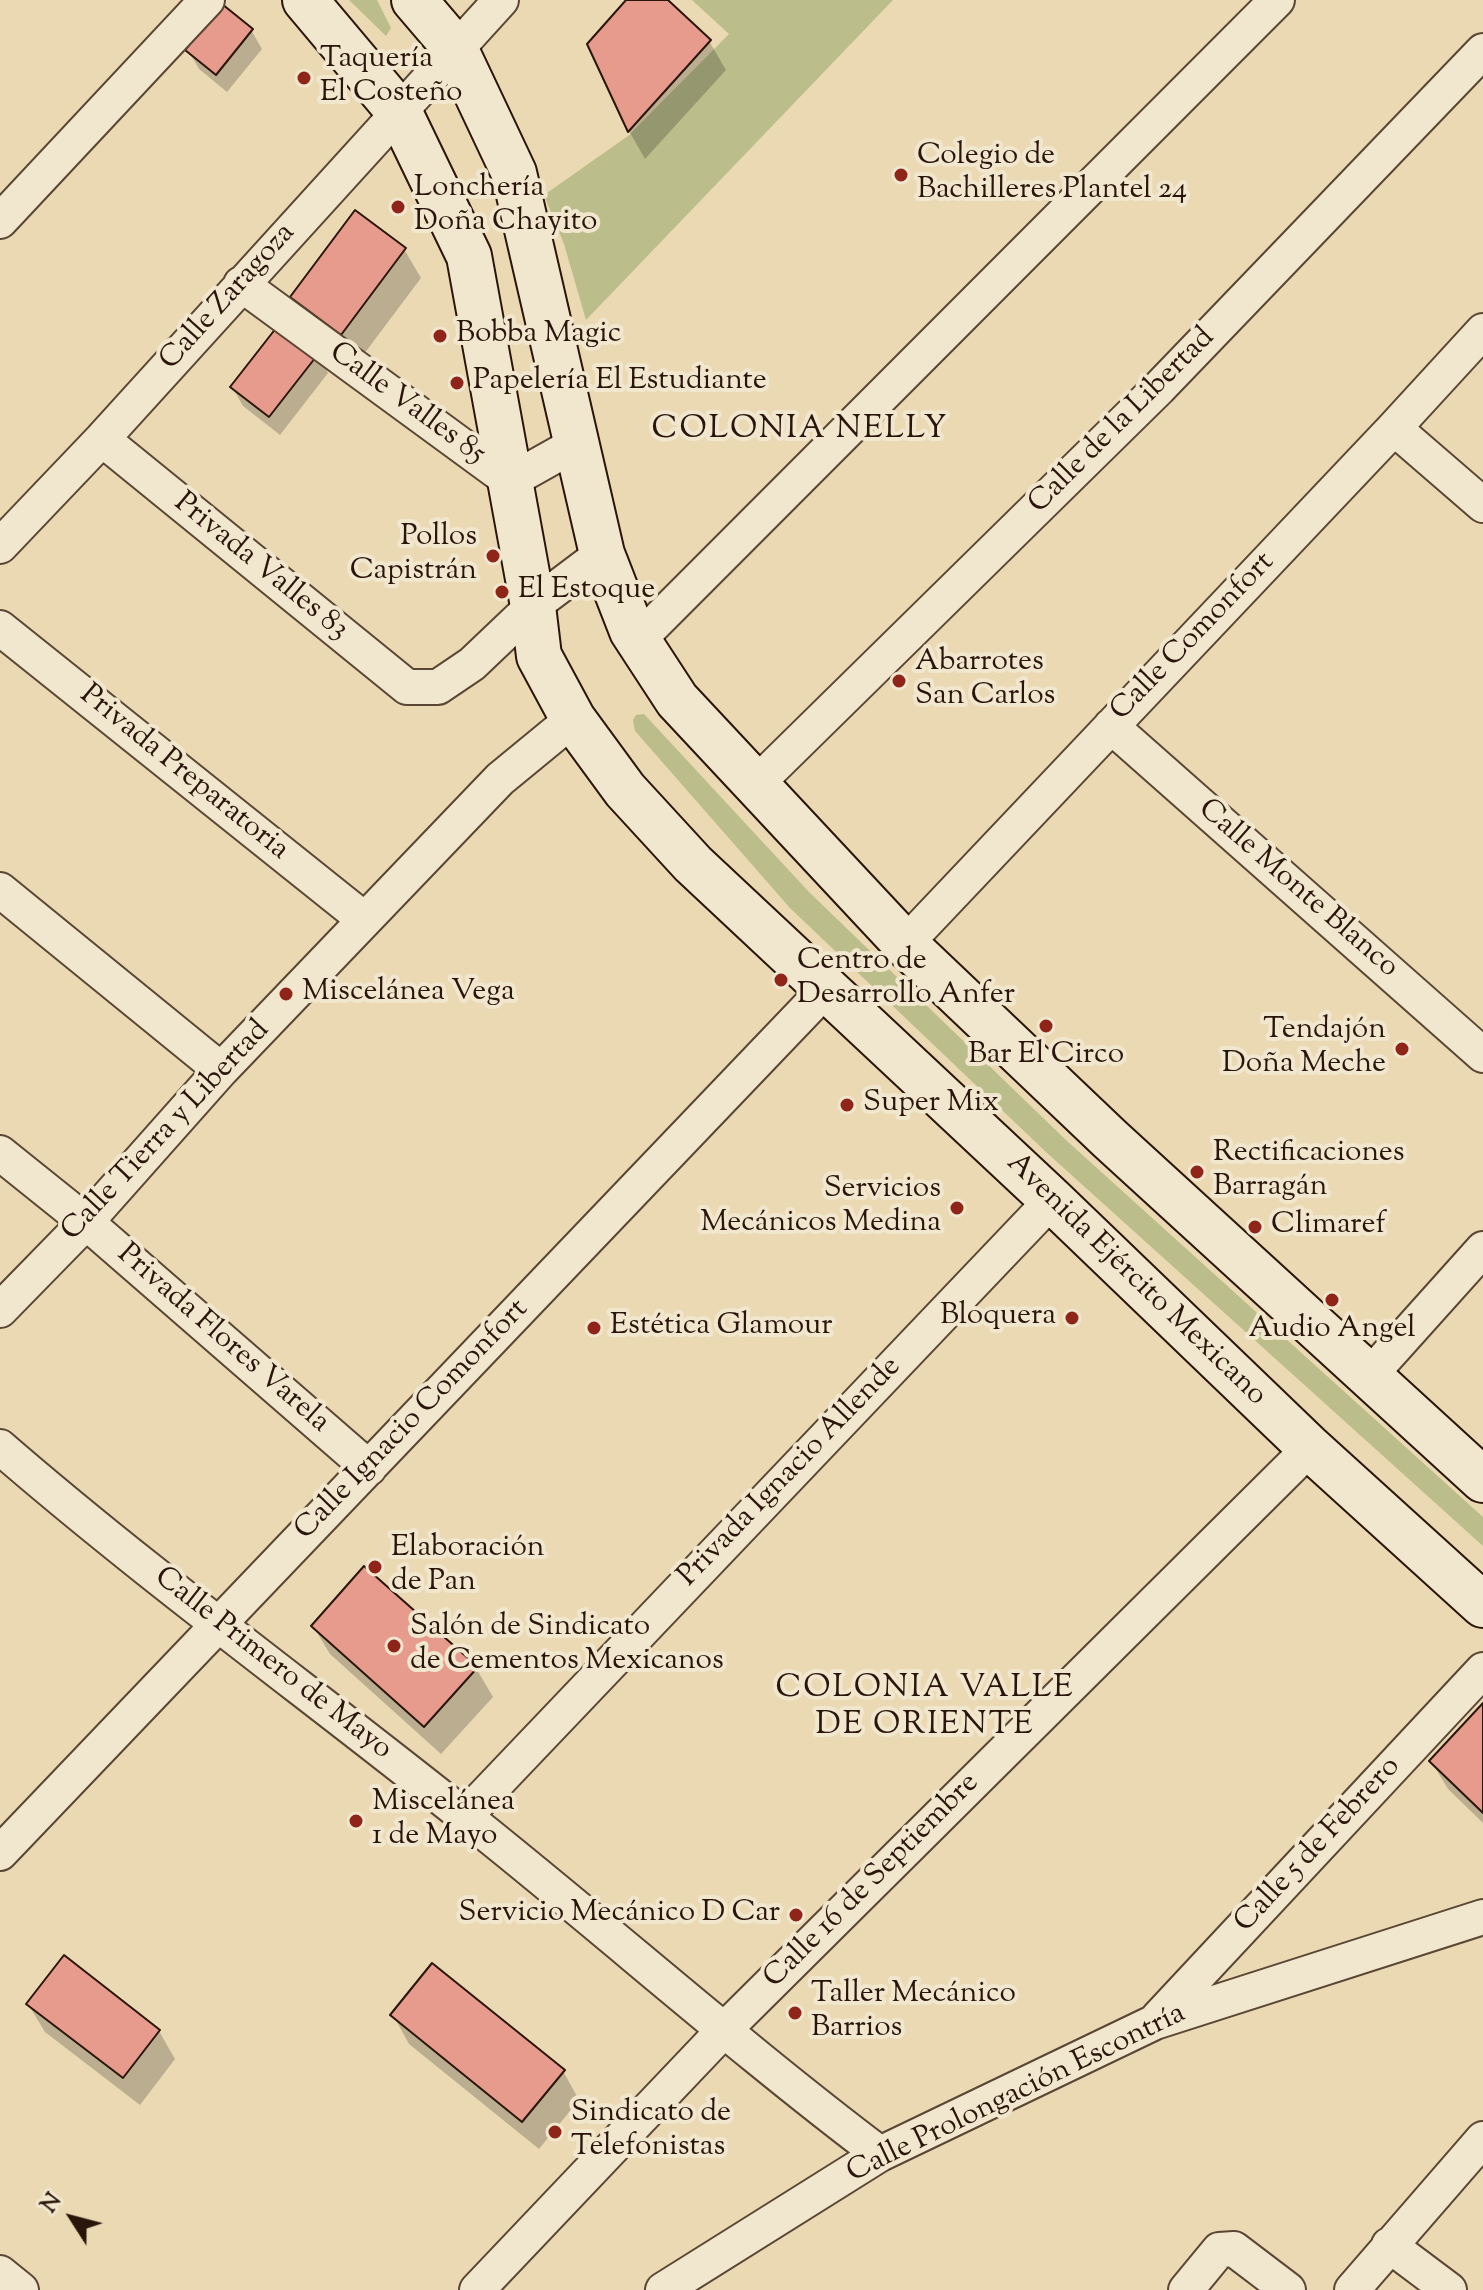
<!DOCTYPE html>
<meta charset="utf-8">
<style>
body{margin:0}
#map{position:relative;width:1483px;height:2290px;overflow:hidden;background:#ead9b3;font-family:"Sorts Mill Goudy",serif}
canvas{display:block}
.north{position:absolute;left:32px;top:2178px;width:80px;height:80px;-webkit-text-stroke:6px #f1e6ce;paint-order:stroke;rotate:306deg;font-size:22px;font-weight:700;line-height:32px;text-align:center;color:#2a150a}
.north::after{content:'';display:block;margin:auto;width:28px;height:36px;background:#2a150a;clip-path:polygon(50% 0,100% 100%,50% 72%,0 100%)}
</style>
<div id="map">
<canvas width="1483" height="2290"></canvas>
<div class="north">N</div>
</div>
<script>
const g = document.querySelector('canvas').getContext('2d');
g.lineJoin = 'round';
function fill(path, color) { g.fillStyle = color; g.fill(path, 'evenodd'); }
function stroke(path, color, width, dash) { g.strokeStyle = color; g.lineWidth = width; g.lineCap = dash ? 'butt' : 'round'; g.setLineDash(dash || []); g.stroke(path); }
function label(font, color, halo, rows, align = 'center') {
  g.font = font + ' "Sorts Mill Goudy",serif'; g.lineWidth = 8; g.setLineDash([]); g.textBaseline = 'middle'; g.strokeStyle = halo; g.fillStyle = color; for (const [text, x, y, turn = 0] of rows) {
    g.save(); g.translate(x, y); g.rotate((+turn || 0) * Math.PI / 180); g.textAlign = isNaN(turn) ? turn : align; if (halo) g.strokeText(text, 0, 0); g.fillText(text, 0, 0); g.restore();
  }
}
fill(new Path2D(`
 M349,0H377L391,28L386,36Z
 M692,0H893L586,320L564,244L544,195L628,136L729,34Z
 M644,714L809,892L1067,1141L1483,1517V1546L1046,1152L790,908L635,731L633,720L636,715Z`), '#bbbe8a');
fill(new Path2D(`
 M628,0H665L709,41L726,70L645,159L629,131L589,44Z
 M251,30L262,49L227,92L199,69L188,50Z
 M404,249L421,278L358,362L309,325L292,297Z
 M317,354L328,373L280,435L243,406L232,387Z
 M313,1626L476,1668L493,1697L441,1754L330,1654Z
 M1483,1706V1823L1448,1789L1431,1761Z
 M28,2004L159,2031L175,2059L140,2105L45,2032Z
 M393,2015L563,2071L579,2100L539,2149L409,2044Z`), '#0003');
const building = new Path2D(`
 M626,0H668L711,40L628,132L587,44Z
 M222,4L253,29L216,75L185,50Z
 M355,210L406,248L341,335L290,297Z
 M280,323L319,353L269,417L230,387Z
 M364,1566L478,1667L424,1727L311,1626Z
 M1483,1703V1813L1429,1761Z
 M64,1955L160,2030L123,2078L26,2004Z
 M432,1963L565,2070L522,2122L390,2015Z`);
fill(building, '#e69b8c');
stroke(building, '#2a150a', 2);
const minor = new Path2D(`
 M0,221L207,0
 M241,284L510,481L576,444
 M1394,428L1483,505
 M102,439L407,687H438L472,664L533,606L602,554
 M0,546L102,439L501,0
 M0,628L365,920
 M638,640L1277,0
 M1111,726L1483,1055
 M755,785L1159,388L1483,51
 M0,890L221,1070
 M905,944L1394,428L1483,331
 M0,1153L86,1222L369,1468
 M0,1310L86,1222L221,1070L500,779L573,719
 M1370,1375L1483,1249
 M0,1447C149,1576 309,1692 463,1815C603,1926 737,2046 880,2154
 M465,1816L1052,1200
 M0,1853L826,989
 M1158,2018L1483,1670
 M1389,2245L1449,2290
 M0,2273L21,2290
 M477,2290L724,2030L1310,1448
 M663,2290L880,2154L1155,2022L1483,1917
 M1186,2290L1219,2250L1234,2249L1288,2290
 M1352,2290L1483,2139`);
const secondary = new Path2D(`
 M305,0L400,113L469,256L533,606L539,656L573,719L625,790L693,864L1052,1200L1310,1448L1483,1605
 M414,0L455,48L514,173L602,554L632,631L677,700L905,944L1110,1139L1483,1480`);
stroke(minor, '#5a4634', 38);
stroke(secondary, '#2a150a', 48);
stroke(minor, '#f1e6ce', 34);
stroke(secondary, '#f1e6ce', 44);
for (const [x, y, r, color] of [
 [304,78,8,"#8f2418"],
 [901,175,8,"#8f2418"],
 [398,207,8,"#8f2418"],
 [440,336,8,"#8f2418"],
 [457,383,8,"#8f2418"],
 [493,556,8,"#8f2418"],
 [502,592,8,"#8f2418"],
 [899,681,8,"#8f2418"],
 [781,980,8,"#8f2418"],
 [286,994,8,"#8f2418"],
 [1046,1026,8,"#8f2418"],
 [1402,1049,8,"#8f2418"],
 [847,1105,8,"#8f2418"],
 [1197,1172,8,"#8f2418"],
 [957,1208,8,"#8f2418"],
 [1255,1227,8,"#8f2418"],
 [1332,1300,8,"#8f2418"],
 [1072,1318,8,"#8f2418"],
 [594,1328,8,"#8f2418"],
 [375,1567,8,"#8f2418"],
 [394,1646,8,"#8f2418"],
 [356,1821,8,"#8f2418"],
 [796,1915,8,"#8f2418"],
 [795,2013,8,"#8f2418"],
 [555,2132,8,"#8f2418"]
]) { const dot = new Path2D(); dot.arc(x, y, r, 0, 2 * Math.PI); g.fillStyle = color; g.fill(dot); stroke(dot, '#f1e6ce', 3); }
label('30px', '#2a150a', '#f1e6ce', [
 ["Taquería",320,61],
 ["El Costeño",320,95],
 ["Colegio de",917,158],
 ["Bachilleres Plantel 24",917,192],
 ["Lonchería",414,190],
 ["Doña Chayito",414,224],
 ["Bobba Magic",456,336],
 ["Papelería El Estudiante",473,383],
 ["Pollos",477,539,"right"],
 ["Capistrán",477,573,"right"],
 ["El Estoque",518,592],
 ["Abarrotes",915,664],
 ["San Carlos",915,698],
 ["Centro de",797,963],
 ["Desarrollo Anfer",797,997],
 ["Miscelánea Vega",302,994],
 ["Tendajón",1386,1032,"right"],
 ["Doña Meche",1386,1066,"right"],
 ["Bar El Circo",1046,1057,"center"],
 ["Super Mix",863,1105],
 ["Rectificaciones",1213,1155],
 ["Barragán",1213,1189],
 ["Servicios",941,1191,"right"],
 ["Mecánicos Medina",941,1225,"right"],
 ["Climaref",1271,1227],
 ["Bloquera",1056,1318,"right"],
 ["Estética Glamour",610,1328],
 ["Audio Angel",1332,1331,"center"],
 ["Elaboración",391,1550],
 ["de Pan",391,1584],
 ["Salón de Sindicato",410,1629],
 ["de Cementos Mexicanos",410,1663],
 ["Miscelánea",372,1804],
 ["1 de Mayo",372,1838],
 ["Servicio Mecánico D Car",780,1915,"right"],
 ["Taller Mecánico",811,1996],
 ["Barrios",811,2030],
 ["Sindicato de",571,2115],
 ["Telefonistas",571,2149]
], 'left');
label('30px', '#2a150a', '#f1e6ce', [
 ["Calle Zaragoza",229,298,-48],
 ["Calle Valles 85",406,405,36],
 ["Calle de la Libertad",1123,422,-45],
 ["Privada Valles 83",260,568,39],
 ["Calle Comonfort",1194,638,-46],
 ["Privada Preparatoria",183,774,39],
 ["Calle Monte Blanco",1297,890,41],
 ["Calle Tierra y Libertad",167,1132,-47],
 ["Avenida Ejército Mexicano",1135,1281,44],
 ["Privada Flores Varela",222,1340,41],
 ["Calle Ignacio Comonfort",413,1421,-46],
 ["Privada Ignacio Allende",791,1473,-46],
 ["Calle Primero de Mayo",272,1665,38],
 ["Calle 5 de Febrero",1319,1846,-47],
 ["Calle 16 de Septiembre",873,1882,-45],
 ["Calle Prolongación Escontría",1017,2095,-26]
]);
g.letterSpacing = '2px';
label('32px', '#2a150a', '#f1e6ce', [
 ["COLONIA NELLY",800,432],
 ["COLONIA VALLE",925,1691],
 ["DE ORIENTE",925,1728]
]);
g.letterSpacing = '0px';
</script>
